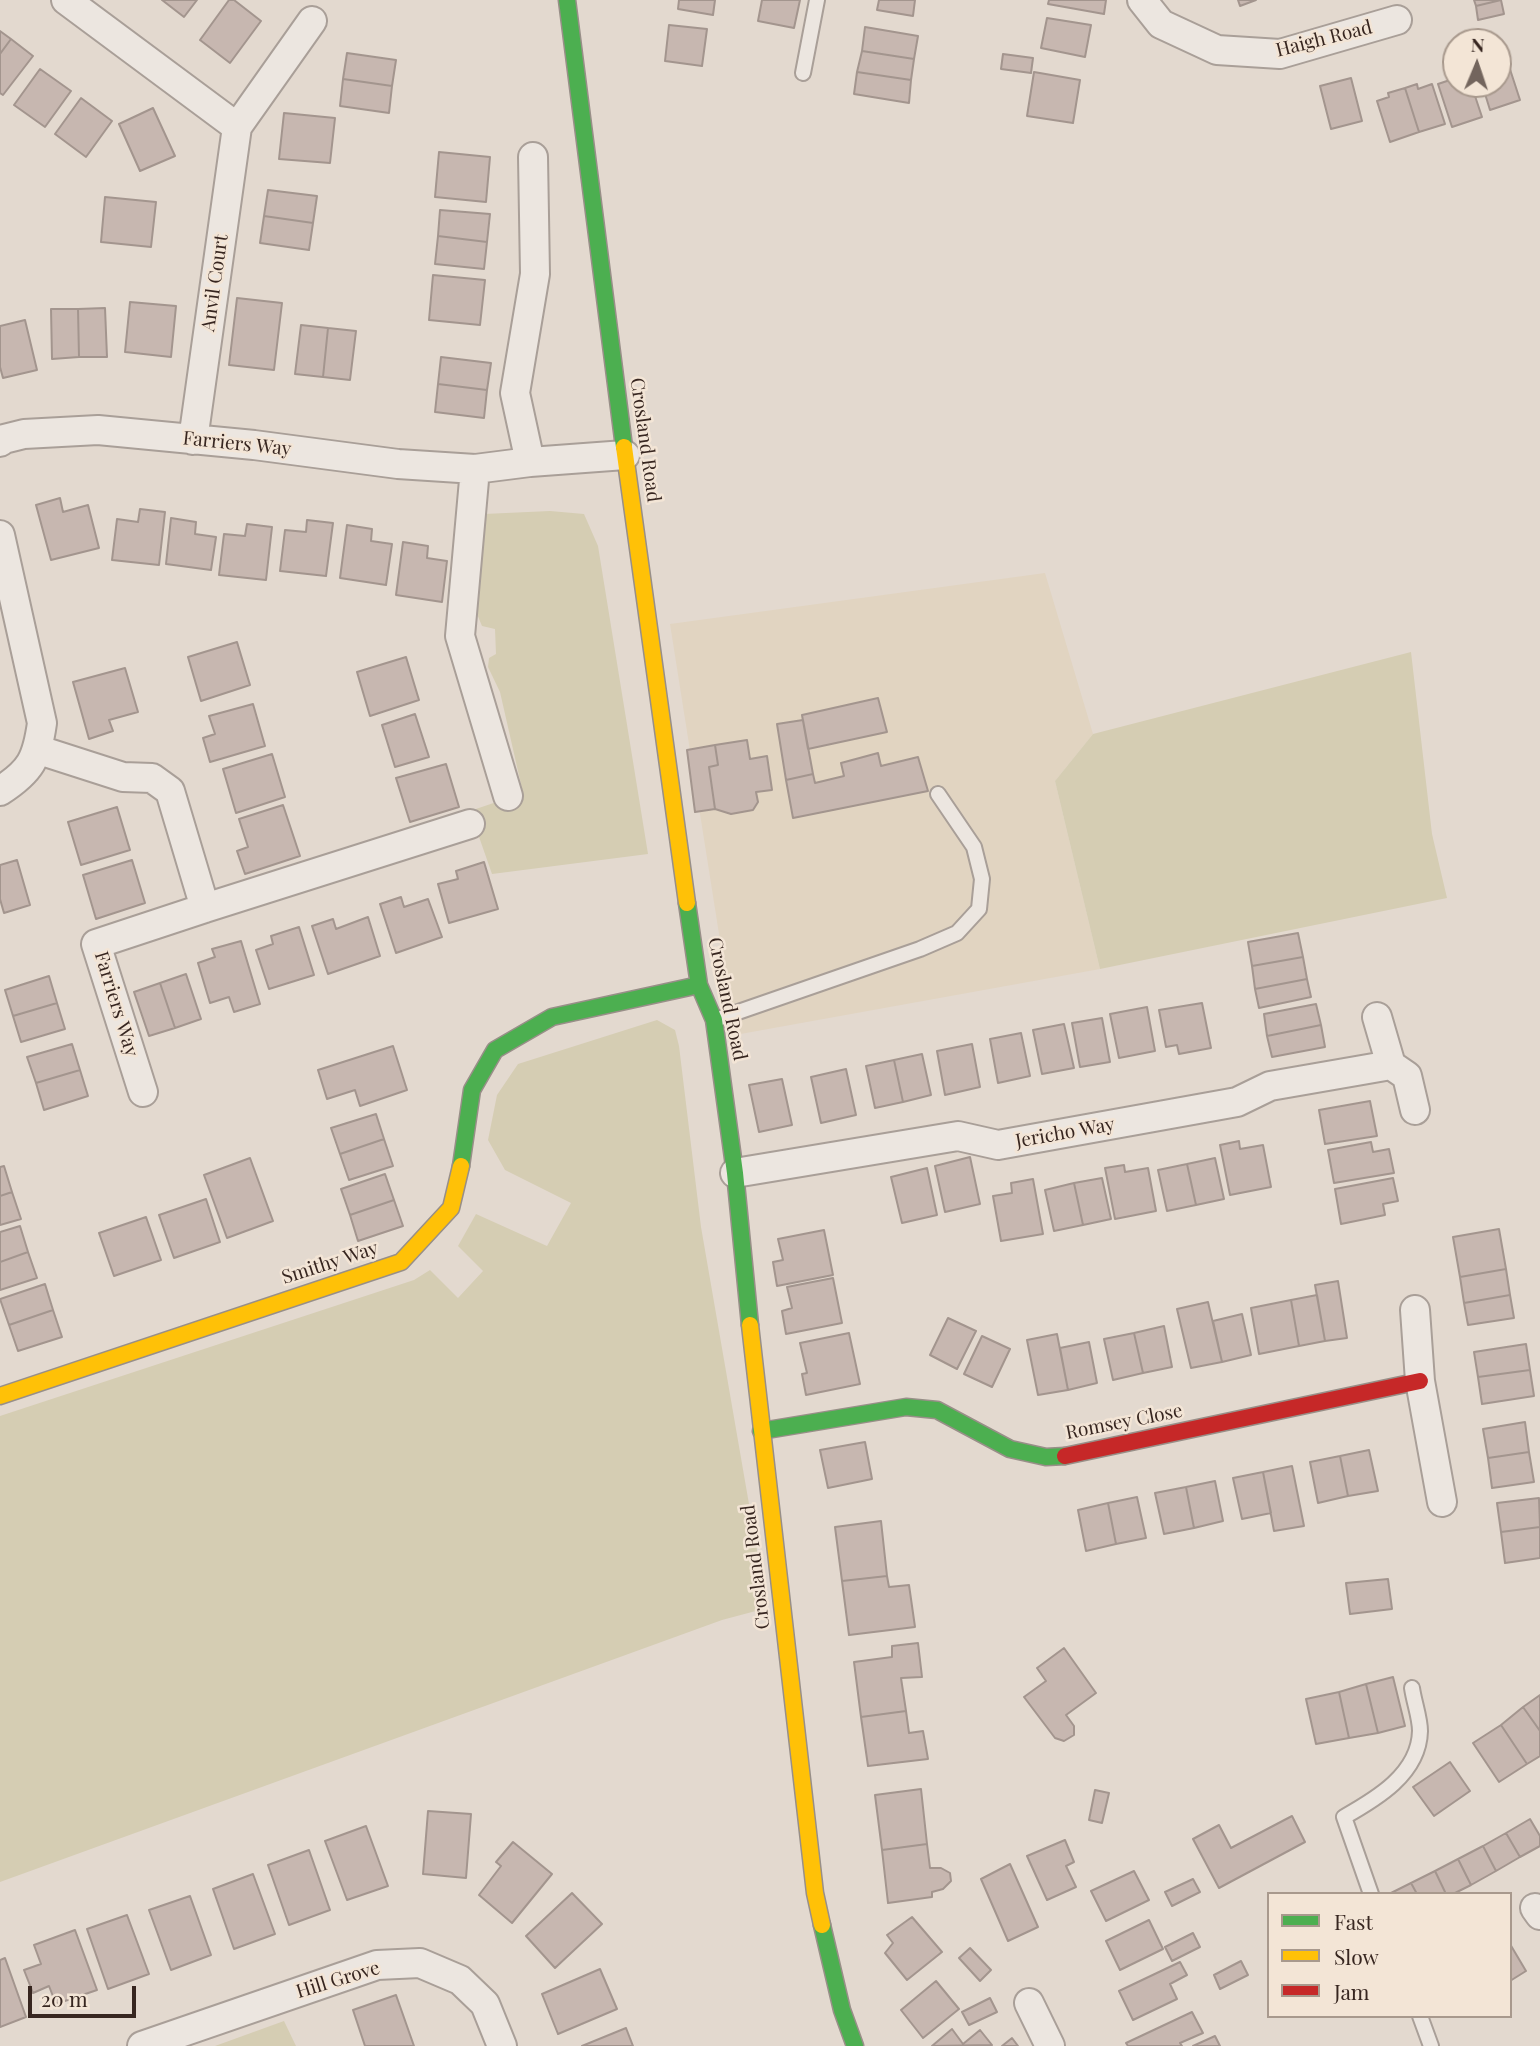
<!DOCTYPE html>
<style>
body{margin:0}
#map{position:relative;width:1540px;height:2046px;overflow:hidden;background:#e3d9cf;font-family:"Playfair Display",serif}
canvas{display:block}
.legend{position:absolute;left:1267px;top:1892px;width:245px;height:126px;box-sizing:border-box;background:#f3e5d6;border:2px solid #a8998d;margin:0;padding:9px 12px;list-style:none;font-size:21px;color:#372620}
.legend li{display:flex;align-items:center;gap:14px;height:35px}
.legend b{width:35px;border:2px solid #a8998d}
.north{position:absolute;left:1442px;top:28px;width:70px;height:70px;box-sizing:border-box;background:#f3e5d6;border:2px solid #a8998d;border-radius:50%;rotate:2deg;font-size:19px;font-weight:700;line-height:28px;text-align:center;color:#372620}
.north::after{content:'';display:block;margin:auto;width:24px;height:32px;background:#73655d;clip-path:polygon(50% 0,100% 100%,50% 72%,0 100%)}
.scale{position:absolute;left:28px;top:1986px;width:108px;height:32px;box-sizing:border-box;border:4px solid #372620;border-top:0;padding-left:9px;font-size:21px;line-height:24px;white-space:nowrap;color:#372620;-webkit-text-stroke:5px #f3e5d6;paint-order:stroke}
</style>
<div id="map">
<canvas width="1540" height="2046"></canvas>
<ul class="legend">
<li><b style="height:9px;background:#4caf50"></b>Fast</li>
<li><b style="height:9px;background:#ffc107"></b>Slow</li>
<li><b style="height:9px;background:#c62828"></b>Jam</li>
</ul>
<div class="north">N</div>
<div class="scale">20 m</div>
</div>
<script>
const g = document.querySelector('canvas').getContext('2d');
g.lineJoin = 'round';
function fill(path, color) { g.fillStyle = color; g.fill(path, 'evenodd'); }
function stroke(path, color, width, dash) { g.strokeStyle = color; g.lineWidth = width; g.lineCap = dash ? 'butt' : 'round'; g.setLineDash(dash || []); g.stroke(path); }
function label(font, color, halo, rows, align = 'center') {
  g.font = font + ' "Playfair Display",serif'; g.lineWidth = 5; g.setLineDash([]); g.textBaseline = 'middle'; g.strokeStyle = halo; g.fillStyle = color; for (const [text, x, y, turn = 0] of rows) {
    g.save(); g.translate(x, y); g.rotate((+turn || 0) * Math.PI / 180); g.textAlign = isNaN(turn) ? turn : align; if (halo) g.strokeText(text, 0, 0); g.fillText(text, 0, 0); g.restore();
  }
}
fill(new Path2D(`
 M1045,573L1093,734L1055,781L1100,969L735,1035L670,624Z`), '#e1d4c1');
fill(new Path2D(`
 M550,511L584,514L598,546L648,854L492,874L470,811L523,793L500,692L488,667L489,658L496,654L495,629L482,626L477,614L484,514Z
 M1411,652L1432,834L1447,898L1100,969L1055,781L1093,734Z
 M657,1020L675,1030L679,1046L701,1227L767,1608L722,1620L0,1882V1416L414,1280L430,1270L458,1298L483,1271L458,1246L476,1214L547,1246L571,1203L505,1170L488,1140L497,1095L518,1064Z
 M284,2021L296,2046H215Z`), '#d5cdb3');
const building = new Path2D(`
 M162,0H197L184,17Z
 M229,0H234L261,21L230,63L200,40Z
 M679,0H715L713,15L678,9Z
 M762,0H800L794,28L758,21Z
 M879,0H915L913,16L877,10Z
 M1049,0H1106L1104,14L1048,4Z
 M1238,0H1256L1240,6Z
 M1474,0H1501L1476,6Z
 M1501,0L1504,14L1478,20L1476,6Z
 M1047,18L1091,25L1085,57L1041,48Z
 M669,25L707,29L702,66L665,61Z
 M865,27L918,36L914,59L862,51Z
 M0,31L11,39L0,54Z
 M11,39L33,56L3,95L0,93V54Z
 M862,51L914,59L911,80L857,72Z
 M347,53L396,60L392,86L343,79Z
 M1003,54L1033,58L1031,73L1001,69Z
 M1506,57L1520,100L1490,110L1482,84H1498V60Z
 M40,69L71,91L45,127L14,105Z
 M857,72L911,80L909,103L854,94Z
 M1034,72L1080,80L1073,123L1027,116Z
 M1351,78L1362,121L1331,129L1320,86Z
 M1456,78V84H1471L1482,117L1452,127L1438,84Z
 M343,79L392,86L389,113L340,106Z
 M1417,84L1418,89L1432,84L1445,124L1419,132L1405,88Z
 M1405,88L1419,132L1390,142L1377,101L1389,97L1388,93Z
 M81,98L112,121L86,157L55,134Z
 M153,108L175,156L140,171L119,124Z
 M284,113L335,118L330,163L279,159Z
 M439,152L490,157L486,202L435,197Z
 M268,190L317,196L313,223L264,216Z
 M105,197L156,202L151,247L101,242Z
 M440,210L490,214L487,242L438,236Z
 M264,216L313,223L309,250L260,243Z
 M438,236L487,242L484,269L435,264Z
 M433,275L485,280L480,325L429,320Z
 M237,298L282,303L274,370L229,365Z
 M130,302L176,306L171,357L125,352Z
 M105,308L107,357H79L78,309Z
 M51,309H78L79,357L52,359Z
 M25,320L37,370L3,378L0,367V326Z
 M301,325L328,328L323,377L295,374Z
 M328,328L356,331L350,380L323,377Z
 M441,357L491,363L487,390L438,384Z
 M438,384L487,390L484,418L435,412Z
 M60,498L63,512L88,505L99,548L51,560L36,505Z
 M140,509L165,512L159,565L112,560L117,519L138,522Z
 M171,518L196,522L195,534L216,537L211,570L166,564Z
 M307,520L333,523L326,576L280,571L285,530L306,532Z
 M247,524L272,527L266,580L219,575L224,534L245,536Z
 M347,525L372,529L371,541L392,544L386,585L340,578Z
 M403,542L428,546L427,558L447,561L442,602L396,595Z
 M237,642L250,685L201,701L188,657Z
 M406,657L419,700L370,716L357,672Z
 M125,668L138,712L109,720L113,731L89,739L73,682Z
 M878,698L887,732L808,749L802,715Z
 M253,704L265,746L210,762L203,738L215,734L209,716Z
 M415,714L429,757L395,767L382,725Z
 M803,720L813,774L786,780L777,724Z
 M747,740L750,759L767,756L772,790L756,792L758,802L753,810L731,814L715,809L709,767L718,765L715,745Z
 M715,745L718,765L709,767L715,809L695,812L687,750Z
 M878,753L881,766L918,757L928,791L793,818L786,780L813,774L815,783L844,776L841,763Z
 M272,754L285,797L236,813L223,769Z
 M446,764L459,807L410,822L396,778Z
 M283,805L300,856L245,874L237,851L248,847L239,819Z
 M117,807L130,850L81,865L68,822Z
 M17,860L30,905L4,913L0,899V865Z
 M132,860L145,903L96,919L83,875Z
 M484,862L498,909L449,923L438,884L458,879L456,871Z
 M401,897L404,907L428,899L442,937L396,953L380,904Z
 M368,917L380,956L328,974L312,926L333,919L336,929Z
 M299,927L314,975L269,989L256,950L273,944L271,936Z
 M1298,933L1303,957L1252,966L1248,942Z
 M241,941L260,1004L234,1012L229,997L210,1003L198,963L215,957L212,949Z
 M1303,957L1307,979L1255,989L1252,966Z
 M186,974L201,1019L175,1028L160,983Z
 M49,976L57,1003L13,1016L5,990Z
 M1307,979L1311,997L1259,1008L1255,989Z
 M160,983L175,1028L149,1036L134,992Z
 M57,1003L65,1029L21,1042L13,1016Z
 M1202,1003L1211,1048L1179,1054L1177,1045L1166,1047L1159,1010Z
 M1316,1004L1321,1025L1267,1036L1264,1014Z
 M1147,1007L1155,1051L1119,1058L1110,1014Z
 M1102,1018L1110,1062L1080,1067L1072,1023Z
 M1064,1024L1074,1068L1042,1074L1033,1030Z
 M1321,1025L1325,1047L1272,1057L1267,1036Z
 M1021,1033L1030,1076L998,1083L990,1039Z
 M72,1044L80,1070L36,1083L27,1057Z
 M972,1044L980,1087L945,1095L937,1051Z
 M393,1046L407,1090L360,1106L355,1090L327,1099L318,1070Z
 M922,1054L931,1095L903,1102L894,1060Z
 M894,1060L903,1102L875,1108L866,1066Z
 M846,1069L856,1115L821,1123L811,1077Z
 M80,1070L88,1096L44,1110L36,1083Z
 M782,1079L792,1125L759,1132L749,1085Z
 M1370,1101L1377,1136L1325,1144L1319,1110Z
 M376,1114L384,1139L340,1154L331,1128Z
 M384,1139L393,1166L349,1180L340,1154Z
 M1239,1141L1240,1149L1263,1145L1271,1187L1230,1195L1220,1145Z
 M1371,1142L1373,1152L1389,1149L1394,1173L1334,1183L1328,1150Z
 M970,1157L980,1204L945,1212L935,1166Z
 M250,1158L273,1221L227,1238L204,1175Z
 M1215,1158L1224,1199L1196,1205L1187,1164Z
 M1187,1164L1196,1205L1167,1211L1158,1170Z
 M1124,1165L1125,1172L1148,1168L1156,1211L1115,1219L1105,1168Z
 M4,1166L12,1192L0,1196V1167Z
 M927,1168L937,1215L902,1223L891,1177Z
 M385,1174L394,1200L350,1215L341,1189Z
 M1102,1178L1111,1219L1083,1225L1074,1183Z
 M1393,1178L1398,1201L1383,1204L1385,1215L1341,1224L1335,1189Z
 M1033,1179L1043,1234L1001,1241L993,1196L1012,1193L1011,1183Z
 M1074,1183L1083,1225L1054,1231L1045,1190Z
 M12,1192L21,1219L0,1225V1196Z
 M206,1199L220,1242L174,1258L159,1215Z
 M394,1200L403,1226L358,1241L350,1215Z
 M146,1217L161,1260L114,1276L99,1233Z
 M20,1226L28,1252L0,1262V1232Z
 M1499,1229L1506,1269L1460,1277L1453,1237Z
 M824,1230L833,1275L777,1286L773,1262L783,1260L778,1239Z
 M28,1252L37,1278L0,1290V1262Z
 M1506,1269L1510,1295L1464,1303L1460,1277Z
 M833,1278L842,1323L786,1334L782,1311L792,1308L787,1287Z
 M1338,1281L1347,1338L1325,1341L1315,1285Z
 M45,1284L53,1310L9,1325L0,1299Z
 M1317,1295L1325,1341L1299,1346L1291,1300Z
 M1510,1295L1514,1318L1468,1325L1464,1303Z
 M1291,1300L1299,1346L1259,1354L1251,1308Z
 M1208,1302L1222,1362L1191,1368L1177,1309Z
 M53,1310L62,1337L18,1351L9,1325Z
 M1242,1314L1251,1355L1222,1362L1213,1321Z
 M948,1318L976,1331L957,1369L930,1355Z
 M1164,1326L1172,1367L1143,1373L1134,1333Z
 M849,1333L860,1384L806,1395L802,1374L807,1373L800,1343Z
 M1134,1333L1143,1373L1113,1380L1104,1339Z
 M1057,1334L1068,1390L1038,1395L1027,1340Z
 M982,1336L1010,1349L992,1387L964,1374Z
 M1089,1342L1097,1383L1068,1390L1060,1348Z
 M1526,1344L1530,1370L1478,1377L1474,1352Z
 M1530,1370L1534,1396L1482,1404L1478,1377Z
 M1525,1422L1529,1452L1488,1458L1483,1429Z
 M865,1442L872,1479L828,1488L820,1450Z
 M1369,1450L1378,1491L1348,1496L1340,1456Z
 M1529,1452L1534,1482L1492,1488L1488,1458Z
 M1340,1456L1348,1496L1318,1503L1310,1462Z
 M1292,1466L1304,1526L1274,1531L1263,1472Z
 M1263,1472L1271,1513L1242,1519L1233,1478Z
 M1215,1481L1223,1521L1194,1528L1186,1487Z
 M1186,1487L1194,1528L1164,1534L1155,1493Z
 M1137,1497L1146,1538L1116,1544L1108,1503Z
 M1539,1498L1540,1527L1501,1532L1497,1503Z
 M1108,1503L1116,1544L1086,1551L1078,1510Z
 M881,1521L887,1576L842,1581L835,1527Z
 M1540,1527V1558L1505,1563L1501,1532Z
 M887,1576L889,1587L909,1585L915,1627L849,1635L842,1581Z
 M1388,1579L1392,1609L1350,1614L1346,1583Z
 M918,1643L922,1677L901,1678L906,1711L861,1717L854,1662L892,1657V1646Z
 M1064,1648L1096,1693L1066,1715L1074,1726V1735L1064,1741L1055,1738L1024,1697L1046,1681L1037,1668Z
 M1393,1677L1405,1726L1378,1733L1366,1684Z
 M1366,1684L1378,1733L1349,1738L1339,1692Z
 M1339,1692L1349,1738L1316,1744L1306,1699Z
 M1540,1695V1731L1523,1707Z
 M1523,1707L1540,1731V1756L1527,1764L1501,1725Z
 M906,1711L909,1733L923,1731L928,1759L868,1766L861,1717Z
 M1501,1725L1527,1764L1499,1782L1473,1743Z
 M1450,1762L1470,1791L1434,1816L1413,1787Z
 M921,1789L927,1844L882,1850L875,1795Z
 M1095,1790L1109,1793L1102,1823L1089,1820Z
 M428,1811L471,1814L466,1878L423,1874Z
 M1292,1816L1305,1842L1219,1888L1193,1839L1219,1825L1231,1848Z
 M1530,1819L1540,1836V1846L1520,1857L1506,1833Z
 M366,1826L388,1886L347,1900L325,1841Z
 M1506,1833L1520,1857L1496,1871L1483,1846Z
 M1065,1840L1074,1862L1066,1866L1076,1887L1047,1900L1027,1856Z
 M513,1842L552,1874L512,1923L479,1895L501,1866L496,1862Z
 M927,1844L930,1868H941L950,1873L951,1881L943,1889L932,1892V1897L888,1903L882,1850Z
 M1483,1846L1496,1871L1471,1885L1458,1859Z
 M309,1850L330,1910L289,1925L268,1865Z
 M1458,1859L1471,1885L1453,1894H1446L1435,1871Z
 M1010,1864L1038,1927L1008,1941L981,1879Z
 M1134,1871L1149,1900L1106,1921L1091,1891Z
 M1435,1871L1446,1894H1417L1411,1883Z
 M253,1874L275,1934L234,1949L213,1889Z
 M1193,1879L1200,1892L1172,1906L1165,1892Z
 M1411,1883L1417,1894H1389Z
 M572,1893L602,1924L555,1968L526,1936Z
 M190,1896L211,1955L171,1970L149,1910Z
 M127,1915L149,1974L108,1989L87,1929Z
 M912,1917L942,1952L907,1980L885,1953L893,1943L887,1935Z
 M1149,1920L1163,1949L1120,1970L1106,1941Z
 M75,1930L97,1990L56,2004L49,1986L33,1993L24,1970L41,1964L34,1945Z
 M1193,1933L1200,1947L1172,1961L1165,1947Z
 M1510,1944L1526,1971L1510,1981Z
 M970,1948L991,1970L980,1981L959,1958Z
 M5,1958L26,2017L0,2027V1960Z
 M1241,1961L1248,1975L1220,1989L1214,1975Z
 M1180,1962L1187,1975L1170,1984L1177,1999L1133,2020L1119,1991Z
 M600,1969L617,2009L558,2034L542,1994Z
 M936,1981L959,2009L923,2038L901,2010Z
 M396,1995L414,2046H365L353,2010Z
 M990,1998L997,2012L969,2025L962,2012Z
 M1192,2012L1203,2033L1180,2043L1182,2046H1128L1126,2043Z
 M626,2028L633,2046H582Z
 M952,2029L963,2044L980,2030L992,2045L932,2046Z
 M1215,2036L1220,2046H1193Z
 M1012,2038L1018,2046H1002Z`);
fill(building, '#c7b7b0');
stroke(building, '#a3958e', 2);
const lane = new Path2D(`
 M803,73L817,0
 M715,1020L920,949L957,933L979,909L982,879L974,847L938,794
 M1371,1894L1344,1817C1376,1799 1419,1774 1420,1731C1420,1718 1414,1702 1412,1688
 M1420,2016L1431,2046`);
const street = new Path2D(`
 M66,0L237,127L193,440
 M1142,0L1161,24L1217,50L1280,54L1397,20
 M237,127L312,21
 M0,442L4,439L24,434L98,430L254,445L398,464L475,469L530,462L625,455
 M530,462L515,393L535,274L533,157
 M475,469L460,636L508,796
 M0,535L42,723C37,759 31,771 0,791
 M39,750L123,777L152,778L170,791L205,908L470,824
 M1377,1017L1391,1065L1407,1076L1415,1110
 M143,1092L96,944L205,908
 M735,1173L958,1136L998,1145L1237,1102L1270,1086L1391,1065
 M1415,1310L1420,1381L1442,1502
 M1535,1908L1540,1915
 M1029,2003L1050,2046
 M142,2046L377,1965L420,1963L460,1980L485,2004L502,2046`);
const fast = new Path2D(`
 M567,0L624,447
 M687,903L699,985L714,1020L735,1173L750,1325
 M461,1166L472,1090L495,1050L552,1017L699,985
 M761,1431L906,1407L937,1410L1010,1449L1046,1457L1065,1456
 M822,1925L842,2010L855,2046`);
const slow = new Path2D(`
 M624,447L687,903
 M750,1325L815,1893L822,1925
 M0,1396L401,1262L451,1208L461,1166`);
const jam = new Path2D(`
 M1065,1456L1420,1381`);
stroke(lane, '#a99f98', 18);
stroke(street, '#a99f98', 32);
stroke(fast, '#988f88', 19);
stroke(slow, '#988f88', 19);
stroke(jam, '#988f88', 19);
stroke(lane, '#ece6e0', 14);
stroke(street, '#ece6e0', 28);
stroke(fast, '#4caf50', 16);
stroke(slow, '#ffc107', 16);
stroke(jam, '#c62828', 16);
label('19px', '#372620', '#f3e5d6', [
 ["Haigh Road",1324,39,-14],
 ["Anvil Court",215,283,-82],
 ["Crosland Road",645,440,82],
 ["Farriers Way",237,444,6],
 ["Crosland Road",727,999,78],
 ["Farriers Way",116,1004,73],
 ["Jericho Way",1065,1133,-10],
 ["Smithy Way",330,1263,-18],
 ["Romsey Close",1124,1422,-11],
 ["Crosland Road",756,1567,-97],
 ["Hill Grove",338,1980,-17]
]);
</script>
